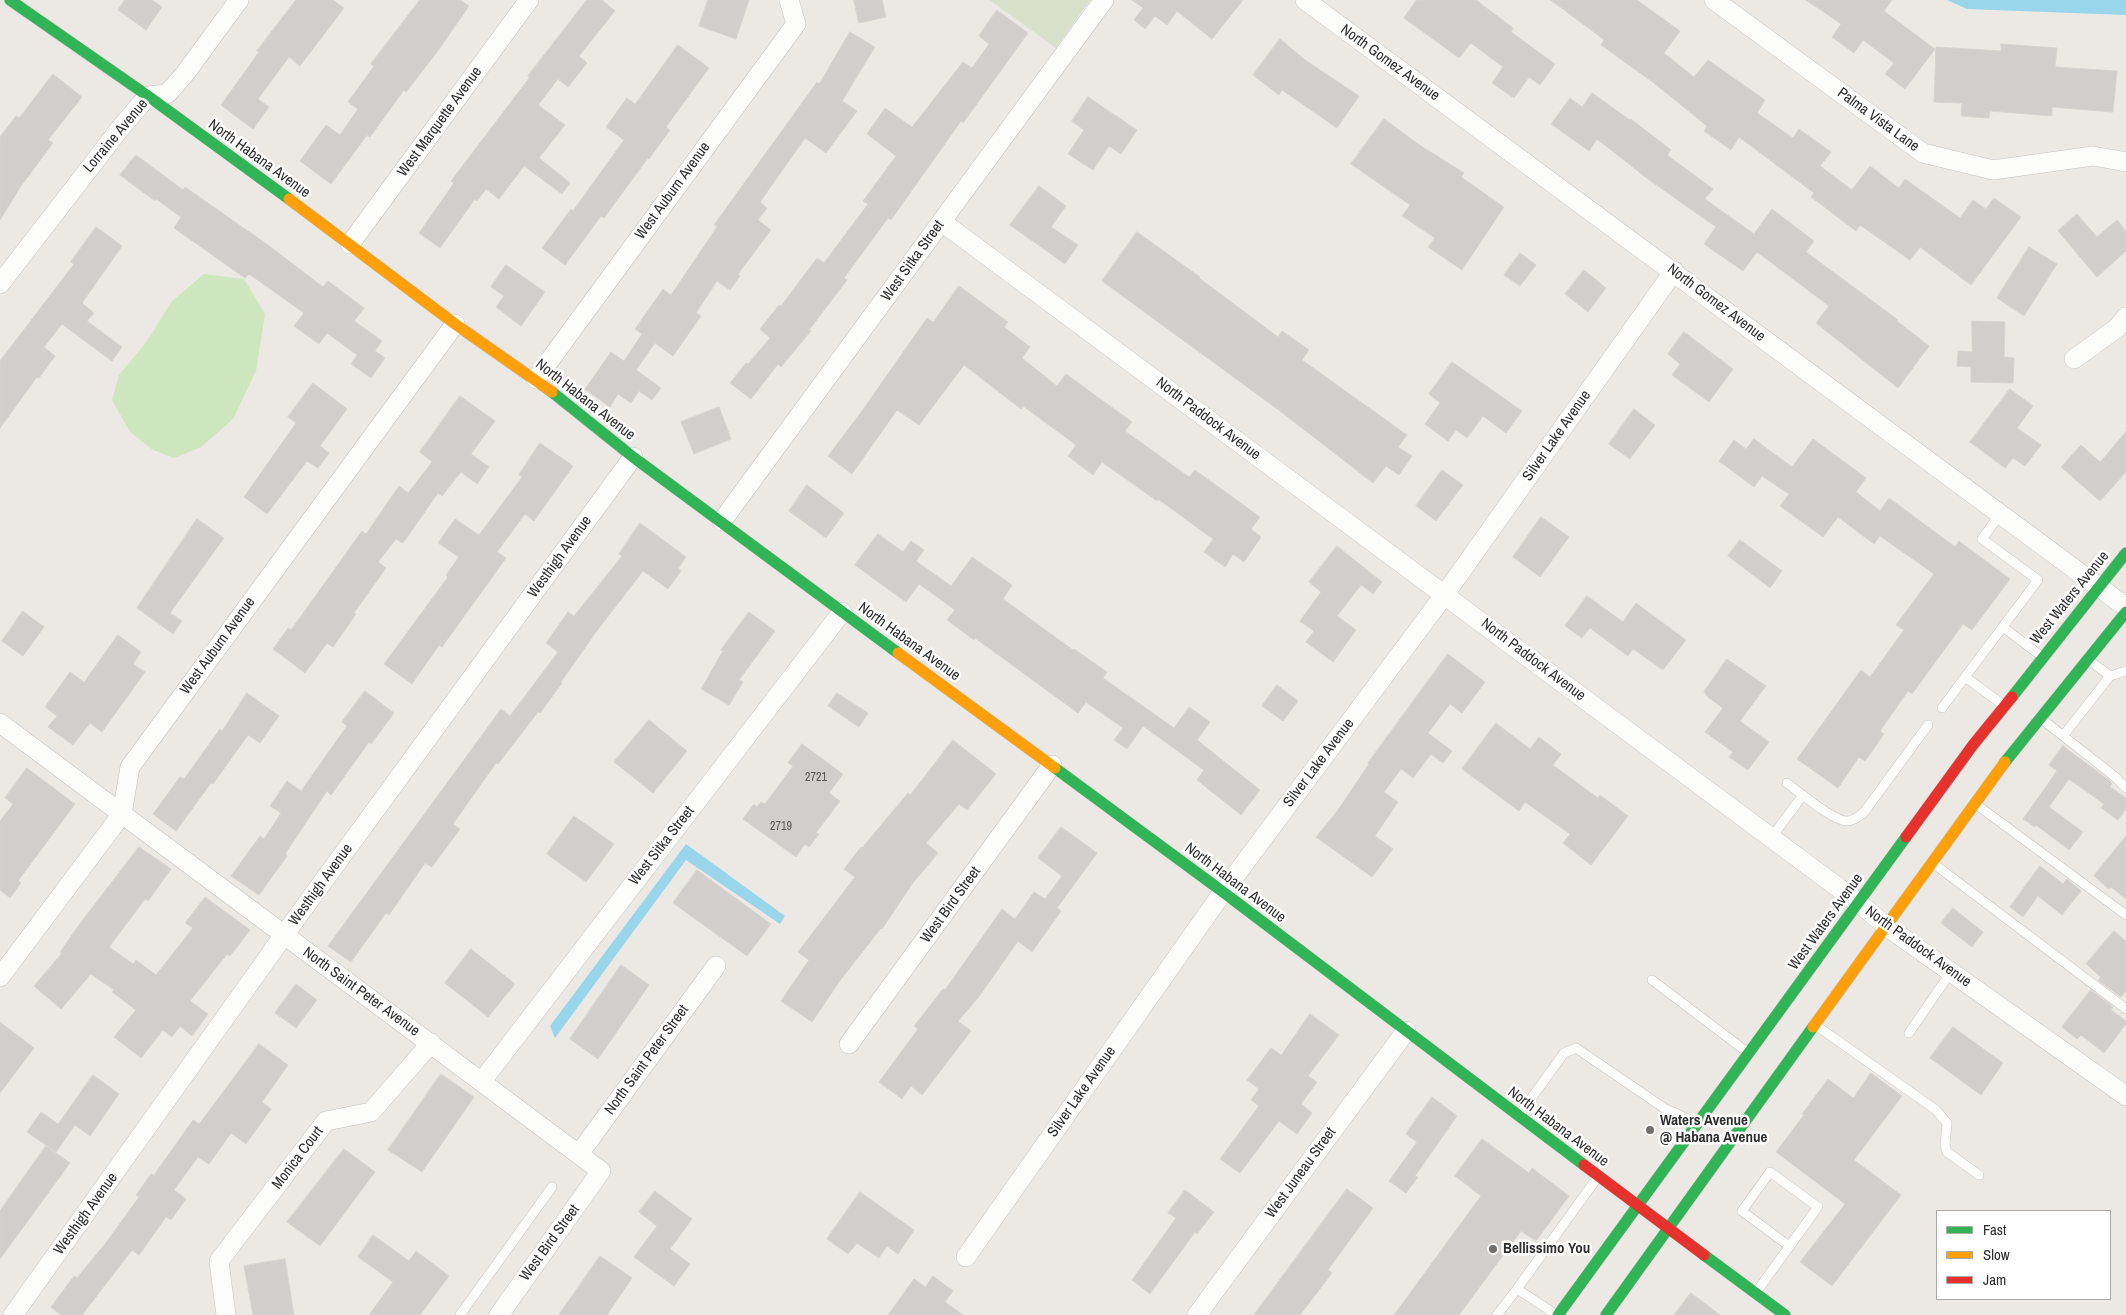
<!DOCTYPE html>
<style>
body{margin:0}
#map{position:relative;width:2126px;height:1315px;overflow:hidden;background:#ece8e4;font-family:"Archivo Narrow",sans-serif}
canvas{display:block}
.legend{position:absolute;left:1936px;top:1210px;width:175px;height:90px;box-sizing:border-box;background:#fff;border:1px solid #ababab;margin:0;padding:6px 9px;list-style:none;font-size:15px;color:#2e2e2e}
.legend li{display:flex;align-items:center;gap:10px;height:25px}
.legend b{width:25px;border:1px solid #ababab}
</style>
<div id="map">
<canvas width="2126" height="1315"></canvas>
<ul class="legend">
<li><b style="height:6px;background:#30b455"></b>Fast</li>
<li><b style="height:6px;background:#ff9f0a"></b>Slow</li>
<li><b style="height:6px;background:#e5322d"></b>Jam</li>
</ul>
</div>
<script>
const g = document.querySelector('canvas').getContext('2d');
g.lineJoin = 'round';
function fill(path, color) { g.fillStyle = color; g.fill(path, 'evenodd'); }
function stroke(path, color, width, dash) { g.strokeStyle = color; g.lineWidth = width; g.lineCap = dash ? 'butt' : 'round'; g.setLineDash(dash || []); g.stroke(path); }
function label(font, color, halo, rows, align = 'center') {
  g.font = font + ' "Archivo Narrow",sans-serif'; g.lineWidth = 5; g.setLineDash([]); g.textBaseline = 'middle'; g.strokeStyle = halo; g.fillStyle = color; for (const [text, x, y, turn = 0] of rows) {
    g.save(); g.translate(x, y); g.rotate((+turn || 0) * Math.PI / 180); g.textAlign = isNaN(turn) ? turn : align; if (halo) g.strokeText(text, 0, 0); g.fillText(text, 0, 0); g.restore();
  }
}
fill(new Path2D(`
 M204,274L244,279L265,314L256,371L233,419L201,447L174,458L153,450L130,432L112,400L119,375L147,341L172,301Z`), '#cee6be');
fill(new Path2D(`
 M990,0H1090L1056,48Z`), '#d8e0cc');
fill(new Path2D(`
 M1947,0H2126V15L1967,9Z
 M686,844L785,916L780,924L686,860L555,1038L550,1026Z`), '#99d6ec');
const building = new Path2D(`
 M125,0H152L162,7L146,30L118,10Z
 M296,0H333L344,8L300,66L289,57L258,99L269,107L253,129L221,105L259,52L257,51Z
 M420,0H460L469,6L437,52L406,92L404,90L370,137L367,135L331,184L300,161L326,125L340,135L358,109L348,102L374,66L371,64Z
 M587,0H602L615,11L579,56L587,63L568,87L558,79L538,105L565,125L539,158L570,183L562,194L524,166L499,199L486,189L477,201L475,199L440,248L419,233L454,183L451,181L530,77L528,76Z
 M708,0H749L736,39L699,26Z
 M854,0H882L886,17L859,23Z
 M1132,0H1243L1212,39L1177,11L1167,25L1155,16L1145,29L1134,20L1143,8Z
 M1417,0H1476L1513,28L1511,32L1555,64L1540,85L1529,77L1514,98L1492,83L1503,67L1471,43L1459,58L1404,18Z
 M1551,0H1637L1680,31L1664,53L1694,77L1708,60L1765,100L1757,113L1793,138L1799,129L1831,152L1820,166L1852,190L1870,166L1899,188L1905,179L1960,218L1973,200L1986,209L1994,198L2021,217L1971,285L1920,247L1910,260L1860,225L1856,231L1811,197L1814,193L1739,137L1731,150L1704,131L1707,126L1654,83L1601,45L1604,40Z
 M1806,0H1892L1884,11L1935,49L1905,89L1885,74L1894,63L1863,40L1854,53L1832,37L1841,24Z
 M997,10L1028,33L963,123L961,121L891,220L888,218L844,278L847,280L809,330L811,331L781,367L778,364L751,399L730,383L746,363L748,364L770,338L760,329L779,305L781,306L817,258L824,263L868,204L863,201L896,156L867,134L885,108L912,127L963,62L972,68L989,44L979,36Z
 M850,32L875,47L842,101L857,111L826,153L805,138L760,202L767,208L758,220L771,230L738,274L740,276L730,290L717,281L696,313L701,316L673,356L655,343L636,370L661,388L652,400L639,391L631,403L618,394L610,407L585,389L611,352L624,361L642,334L635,329L663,289L671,295L717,227L714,225L817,82L819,84Z
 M1280,39L1305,60L1359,96L1337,128L1282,90L1279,95L1253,75Z
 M2001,44L2057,48L2055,67L2117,71L2113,112L2052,107V116L1990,111L1989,118L1961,116L1962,103L1934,102L1936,47L2001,51Z
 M678,45L709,68L666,127L670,130L649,159L648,158L604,218L601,216L565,265L542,248L571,209L573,211L624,140L606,127L627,98L635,104Z
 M53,74L82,97L48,140L53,143L21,186L0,220V137L16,116L19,118Z
 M1592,93L1630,120L1631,119L1671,150L1667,155L1713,189L1705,199L1754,234L1772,209L1814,241L1806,252L1898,320L1897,321L1929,346L1898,388L1816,323L1829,306L1757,252L1743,271L1704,244L1716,227L1648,179L1597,139L1589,151L1551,124L1570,98L1582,107Z
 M1088,97L1137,130L1121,154L1109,146L1093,170L1068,154L1084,130L1072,121Z
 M1384,119L1418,144L1464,173L1461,177L1504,207L1462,270L1428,247L1435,238L1402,216L1410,205L1351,164Z
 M136,155L183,190L185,187L268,245L323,287L328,281L364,308L354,321L382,341L375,351L385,358L371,378L351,364L357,355L327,333L319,344L294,326L304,313L249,274L245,278L174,228L181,217L156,199L155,201L120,175Z
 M1039,186L1066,206L1051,227L1078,245L1065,264L1010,225Z
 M2077,214L2097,237L2117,220L2126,231V251L2097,277L2058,231Z
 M96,227L122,246L82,303L94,313L87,321L122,347L112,361L62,324L44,347L55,356L39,378L37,377L0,428V361L74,264L71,262Z
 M1137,232L1200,277L1199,278L1278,337L1282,331L1309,350L1302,360L1407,435L1398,447L1412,456L1399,475L1386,466L1373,483L1280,411L1102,281Z
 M2029,247L2057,264L2024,316L1997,298Z
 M1520,253L1536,265L1520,286L1504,275Z
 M506,265L545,292L521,326L496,307L504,296L491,287Z
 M1584,270L1606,288L1588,312L1565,294Z
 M959,286L1008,322L1004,327L1030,347L1022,358L1057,386L1066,374L1132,422L1125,431L1189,477L1195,470L1260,517L1251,529L1261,537L1244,562L1233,554L1225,567L1204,552L1213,539L1158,499L1157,501L1102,462L1093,475L1068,456L1076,445L1023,406L1021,409L964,365L919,425L897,410L852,474L828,456L862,411L927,318L933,322Z
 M1972,321L2005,322L2004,357L2014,358L2013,383L1971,382V367L1957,366L1958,351L1972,352Z
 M1684,332L1733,369L1709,402L1672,375L1680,364L1668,354Z
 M1452,362L1522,411L1506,433L1483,416L1467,438L1456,430L1448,441L1425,424L1440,403L1429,394Z
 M313,383L347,409L320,446L329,453L318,468L307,461L267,514L244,497L296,423L288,417Z
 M2010,389L2033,406L2017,428L2041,445L2025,466L2013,458L2005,468L1970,442Z
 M460,396L495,421L471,454L489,467L477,484L461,472L442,496L438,493L403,543L396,539L378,562L386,568L354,613L356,614L333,647L327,643L305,673L273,649L288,628L291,630L362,531L366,534L399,486L408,493L432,462L420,452Z
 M719,407L731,439L694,454L681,422Z
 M1634,409L1655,425L1630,459L1609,444Z
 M2126,432V472L2100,501L2061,467L2081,445L2100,462Z
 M1754,439L1792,467L1813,439L1866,478L1856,492L1880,511L1889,498L1955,547L1959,541L2010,579L1972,630L1963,624L1912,694L1908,691L1880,731L1884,734L1865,761L1859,757L1838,788L1797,759L1861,670L1870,677L1904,630L1896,625L1934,574L1880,536L1874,544L1838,517L1823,537L1780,506L1789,494L1762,476L1754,487L1719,461L1734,440L1746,449Z
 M540,443L573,466L534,521L525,514L497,552L506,558L442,647L439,645L412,684L384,664L448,577L446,575L459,557L438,543L455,519L479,535L522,477L519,475Z
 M1442,470L1463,485L1436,521L1416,506Z
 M807,485L844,513L826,538L789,511Z
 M1541,517L1569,537L1540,577L1513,557Z
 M197,519L224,538L170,613L182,621L173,634L137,608Z
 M640,523L686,557L678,569L681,571L668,589L643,571L596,632L561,682L562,683L540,713L538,712L498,764L496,763L453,824L460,829L432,867L425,863L389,915L386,913L351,962L328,946L501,709L510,716L558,652L546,643L568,612L574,616L622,556L619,554Z
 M878,534L903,552L911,541L924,550L916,561L951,586L972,557L1012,585L1003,599L1073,650L1074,649L1107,672L1103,678L1174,728L1189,707L1210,722L1197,740L1260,790L1241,815L1197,780L1204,770L1143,726L1127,749L1114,740L1123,728L1086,702L1078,713L975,638L974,640L947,620L955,610L919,584L906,602L855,565Z
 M1740,540L1782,571L1770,588L1728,556Z
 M1337,546L1382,582L1373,594L1361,585L1337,616L1356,630L1333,662L1306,642L1314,631L1300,621L1321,592L1309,582Z
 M1587,596L1623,622L1636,603L1686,640L1663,670L1633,649L1628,656L1590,628L1582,638L1565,626Z
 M23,611L44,627L23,656L2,641Z
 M749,612L775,631L739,680L743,682L729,705L701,689L723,651L721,650Z
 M118,635L141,652L133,664L145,672L102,732L90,723L73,745L48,727L57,716L45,707L70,672L84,682Z
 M1448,654L1485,682L1462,713L1450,704L1428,733L1452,751L1443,763L1431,754L1413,778L1401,769L1384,792L1398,802L1375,836L1393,849L1372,877L1316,837L1338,810L1369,764L1368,763Z
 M1727,659L1766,686L1740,721L1769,742L1748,770L1729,757L1733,752L1705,732L1723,708L1709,698L1704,692Z
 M1277,685L1298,701L1283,721L1262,706Z
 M365,691L394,713L371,744L369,742L331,795L327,791L285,854L287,856L259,895L231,876L260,836L264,839L281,813L270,806L287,781L301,791L347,726L342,722Z
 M247,693L279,716L260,743L248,735L213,784L211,783L176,831L153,814L180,777L184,779L220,729L222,731Z
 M837,693L868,713L859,727L828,706Z
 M649,720L687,751L653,793L614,762Z
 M1496,723L1530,749L1539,737L1561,754L1553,765L1598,798L1600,795L1628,816L1591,865L1563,843L1570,834L1525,802L1519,811L1462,769Z
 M953,740L996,774L967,810L959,804L926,843L938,853L912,884L882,929L881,928L839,982L812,1022L781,1001L809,960L798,952L855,877L844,869L861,847L862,848L908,793L910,795Z
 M802,744L843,774L829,793L840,801L816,833L819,834L809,847L805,844L796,857L743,819L754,804L757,807L761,802L765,804L793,766L788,763Z
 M2063,746L2110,781L2112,783L2110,787L2126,798V809L2118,820L2101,808L2104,804L2069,779L2049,807L2083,832L2069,850L2036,825L2035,827L2023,819L2057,771L2049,765Z
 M27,768L75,804L18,881L21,883L10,898L0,890V821L13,804L5,798Z
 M574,816L614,844L586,882L547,854Z
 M1061,827L1097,853L1057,908L1061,911L1032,952L1018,941L978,998L958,1021L971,1031L922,1095L911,1086L902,1099L879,1082L918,1029L914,1026L943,989L945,990L1002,909L1015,919L1034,892L1045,899L1062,876L1038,858Z
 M2126,836V899L2111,887L2109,889L2094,876Z
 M139,847L171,869L148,901L145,899L109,947L133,964L136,960L156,975L193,928L185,923L205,897L250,930L230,956L227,954L190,1001L208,1014L192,1036L180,1026L172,1037L163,1030L141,1058L114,1037L136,1010L112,992L114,990L91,974L61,1009L34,986L62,953L60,952L79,925Z
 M2040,866L2063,884L2067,879L2081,891L2062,915L2038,896L2023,917L2010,907Z
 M697,870L771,924L747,956L673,903Z
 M1953,908L1983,932L1972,947L1941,923Z
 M2114,931L2126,941V991L2121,997L2098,980L2101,977L2086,964Z
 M471,949L515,984L488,1017L445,983Z
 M621,965L649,985L598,1059L570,1039Z
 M296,984L317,1000L296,1028L275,1013Z
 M2091,990L2113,1007L2111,1010L2126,1021V1024L2104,1053L2081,1035L2077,1039L2062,1027Z
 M1310,1014L1339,1035L1308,1076L1317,1082L1301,1104L1312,1113L1297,1134L1279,1121L1240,1173L1220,1159L1259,1106L1251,1100L1259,1089L1247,1080L1271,1048L1281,1055Z
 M0,1022L34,1048L0,1093Z
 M1953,1027L2003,1063L1981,1095L1930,1058Z
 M259,1044L288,1065L262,1102L271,1109L246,1144L231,1133L209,1164L198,1157L174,1190L186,1199L171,1220L166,1217L139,1255L132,1250L82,1315H61L51,1307L74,1276L77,1278L105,1244L139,1197L136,1195L151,1174L154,1175L193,1120L199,1124Z
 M1871,1073L1902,1096L1854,1160L1901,1195L1832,1286L1800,1262L1845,1204L1776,1152L1804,1115L1802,1114L1828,1079L1853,1098Z
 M441,1074L474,1097L422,1172L388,1150Z
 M93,1075L119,1094L90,1136L75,1125L56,1152L27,1132L41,1112L58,1124Z
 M1432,1097L1457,1116L1415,1176L1418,1177L1406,1193L1389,1181L1417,1142L1406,1134Z
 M1482,1139L1529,1173L1532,1168L1569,1196L1536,1241L1521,1231L1459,1315H1394L1481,1196L1455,1176Z
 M46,1146L70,1163L0,1259V1211Z
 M344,1149L375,1172L320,1246L287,1222Z
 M1347,1189L1373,1208L1328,1270L1332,1273L1300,1315H1254Z
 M1185,1190L1214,1212L1197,1234L1195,1232L1150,1294L1132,1280L1176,1218L1168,1213Z
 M655,1191L692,1219L670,1249L690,1264L674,1286L634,1257L657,1226L639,1212Z
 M860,1192L914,1230L898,1254L887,1246L879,1258L857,1243L848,1254L827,1239Z
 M373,1235L409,1261L416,1251L449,1276L420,1315H369L393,1282L358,1257Z
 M600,1256L632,1278L607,1315H559Z
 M285,1259L294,1315H253L244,1266Z
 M933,1276L953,1291L945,1302L963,1315H888L914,1279L925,1287Z
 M1691,1293L1720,1315H1674Z`);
fill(building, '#d1cecb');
stroke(building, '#d7d4d0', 1);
const lane = new Path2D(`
 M2000,514L1982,539L2038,580L1965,677L2002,704
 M2003,627L2041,656
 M2110,676L2126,671
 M1942,708L1965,677
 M2043,720L2114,776L2126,788
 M2063,736L2110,676L2089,660
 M1787,783C1799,792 1834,822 1848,821C1855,820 1860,816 1865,811L1928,725
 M1977,805L2126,915
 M1771,838L1803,795
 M1934,864L2126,1009
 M1652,980L1747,1052
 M1817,1026L1936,1110L1947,1123L1945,1145L1947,1152L1979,1175
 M1909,1033L1951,972
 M1520,1114L1564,1053L1576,1048L1664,1108L1695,1122
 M1517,1289L1597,1178
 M1757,1291L1818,1207L1770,1172L1742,1211L1789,1246
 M460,1315L552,1187
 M1497,1315L1517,1289L1557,1315`);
const street = new Path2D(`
 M1305,0L2126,607
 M1714,0L1923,153L1993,170L2093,156L2126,162
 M942,222L1859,903L1886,926L2126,1096
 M350,244L529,0
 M0,284L122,126L148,96L167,94L184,75L239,0
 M2074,359L2117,328L2126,317
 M536,379L796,24L789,0
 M722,521L1104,0
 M0,723L601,1171L499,1315
 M0,977L122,814L130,767L455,324
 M849,1044L1052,765
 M482,1081L842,612
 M579,1154L716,966
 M966,1257L1223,892L1445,594L1674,271
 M13,1315L284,935L633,457
 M226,1315L219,1261L326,1121L371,1112L431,1043
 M1197,1315L1406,1031`);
const fast = new Path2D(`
 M10,0L148,96L289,199
 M552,392L633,457L898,653
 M2012,697L2126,553
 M2005,762L2126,612
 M1055,768L1223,892L1584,1165
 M1704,1255L1785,1315
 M1558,1315L1906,837
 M1606,1315L1813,1027`);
const slow = new Path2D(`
 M289,199L455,324L552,392
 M898,653L1055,768
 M1813,1027L2005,762`);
const jam = new Path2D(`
 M1906,837L1973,745L2012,697
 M1584,1165L1704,1255`);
stroke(lane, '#c5c4c5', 10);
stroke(street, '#c5c4c5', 20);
stroke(fast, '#c5c4c5', 12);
stroke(slow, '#c5c4c5', 12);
stroke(jam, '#c5c4c5', 12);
stroke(lane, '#fcfcfb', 9);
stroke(street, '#fcfcfb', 19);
stroke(fast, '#30b455', 11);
stroke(slow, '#ff9f0a', 11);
stroke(jam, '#e5322d', 11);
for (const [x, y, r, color] of [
 [1650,1130,5,"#706f6e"],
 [1493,1249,5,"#706f6e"]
]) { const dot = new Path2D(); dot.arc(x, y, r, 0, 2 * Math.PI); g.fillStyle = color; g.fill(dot); stroke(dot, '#fff', 2); }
label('12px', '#585857', null, [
 ["2721",816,778],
 ["2719",781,827]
]);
label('15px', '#2e2e2e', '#fff', [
 ["North Gomez Avenue",1390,63,36],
 ["Palma Vista Lane",1878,120,36],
 ["West Marquette Avenue",440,122,-54],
 ["Lorraine Avenue",116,136,-50],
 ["North Habana Avenue",259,159,36],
 ["West Auburn Avenue",673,191,-54],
 ["West Sitka Street",913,261,-54],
 ["North Gomez Avenue",1716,303,37],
 ["North Habana Avenue",585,400,38],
 ["North Paddock Avenue",1208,419,37],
 ["Silver Lake Avenue",1557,436,-55],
 ["Westhigh Avenue",560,557,-54],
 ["West Waters Avenue",2070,598,-51],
 ["North Habana Avenue",909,642,36],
 ["West Auburn Avenue",218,646,-54],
 ["North Paddock Avenue",1533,660,37],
 ["Silver Lake Avenue",1319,763,-53],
 ["West Sitka Street",662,846,-52],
 ["North Habana Avenue",1235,883,37],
 ["Westhigh Avenue",321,885,-54],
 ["West Bird Street",951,905,-54],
 ["West Waters Avenue",1826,922,-54],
 ["North Paddock Avenue",1918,947,36],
 ["North Saint Peter Avenue",361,992,36],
 ["North Saint Peter Street",647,1060,-54],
 ["Silver Lake Avenue",1082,1092,-55],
 ["North Habana Avenue",1558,1127,37],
 ["Monica Court",298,1158,-53],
 ["West Juneau Street",1301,1173,-54],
 ["Westhigh Avenue",86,1214,-54],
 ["West Bird Street",550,1243,-54]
]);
label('bold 15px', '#2e2e2e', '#fff', [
 ["Waters Avenue",1660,1121],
 ["@ Habana Avenue",1660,1138],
 ["Bellissimo You",1503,1249]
], 'left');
</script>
